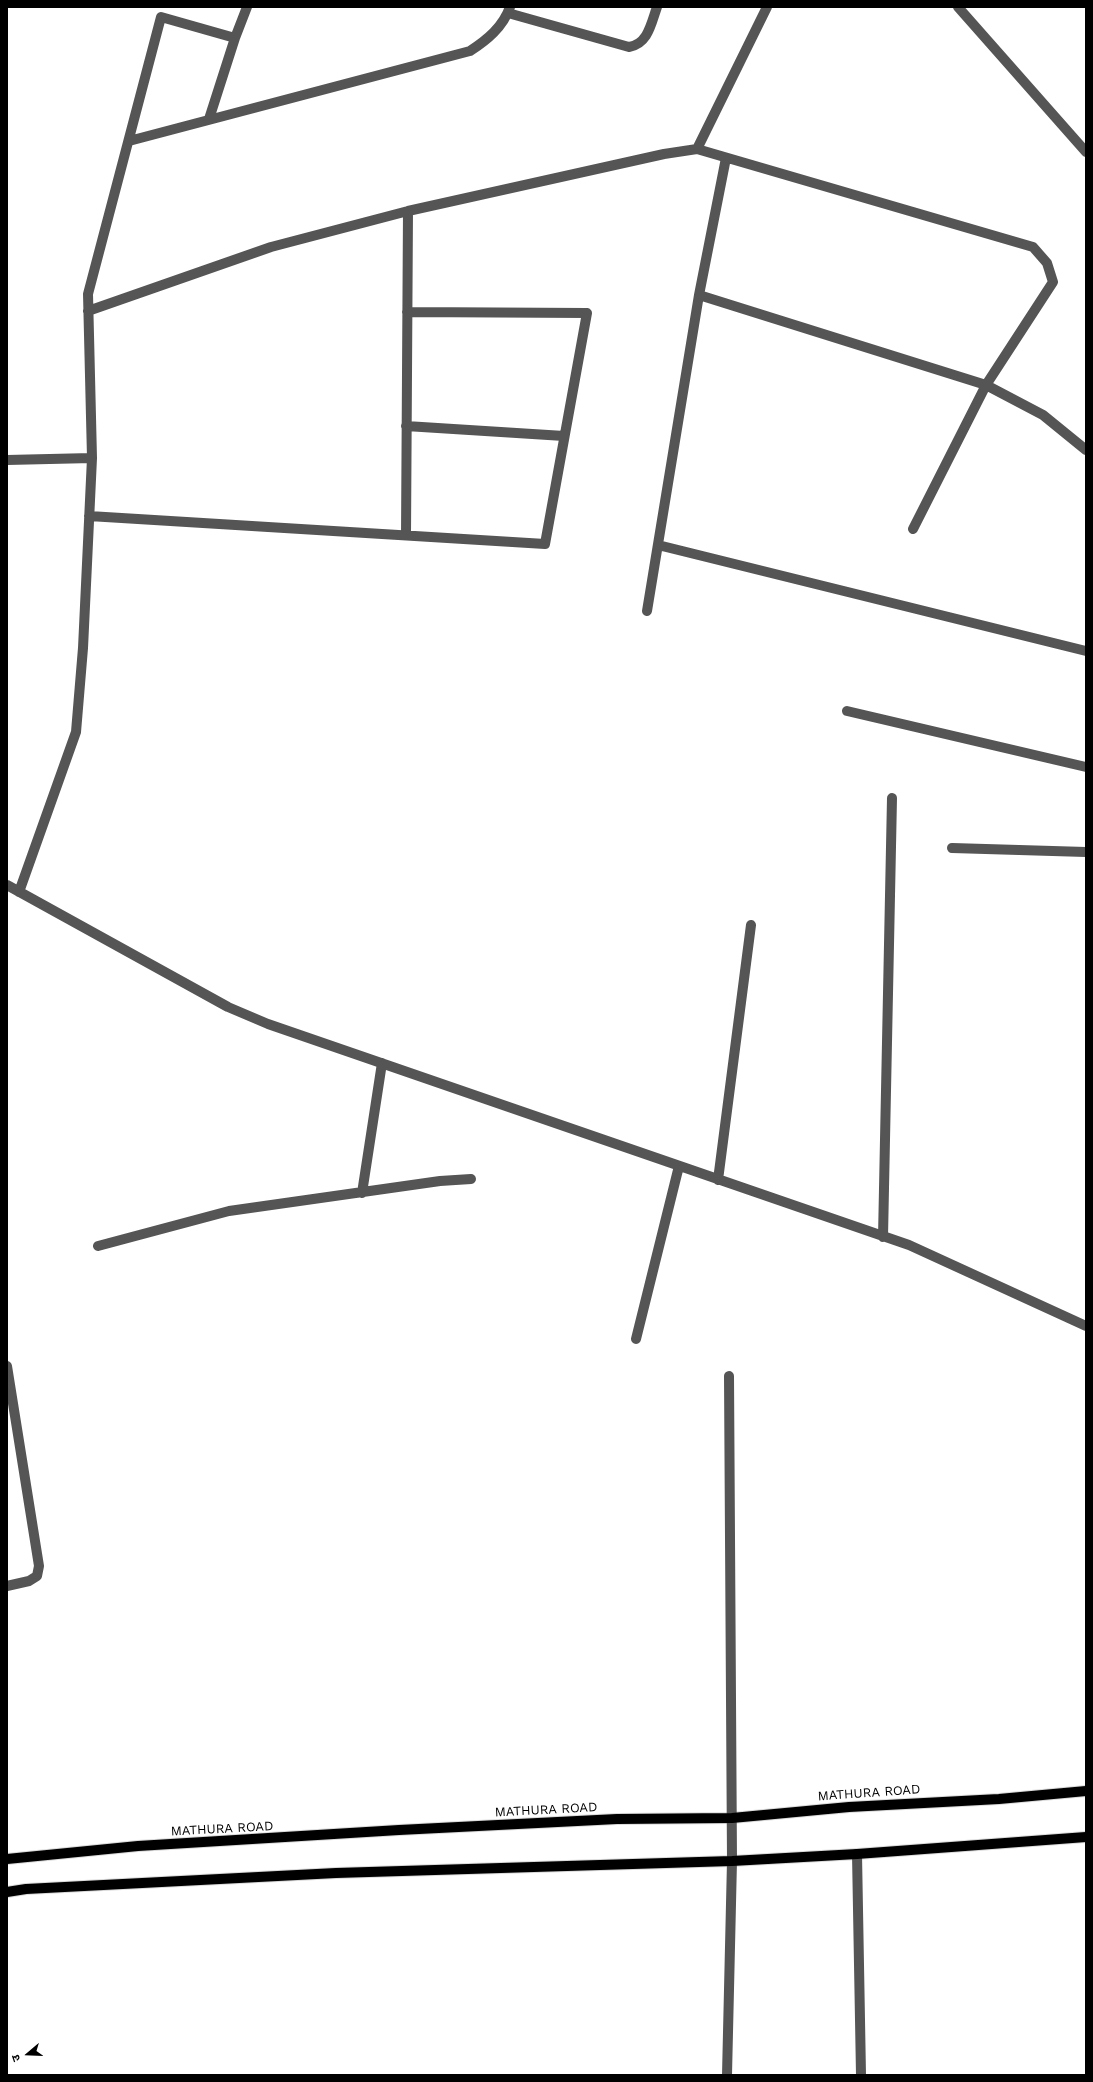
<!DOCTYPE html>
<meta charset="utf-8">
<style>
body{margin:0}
#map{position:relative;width:1093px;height:2082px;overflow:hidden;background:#fff;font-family:"Work Sans","Noto Sans Devanagari",sans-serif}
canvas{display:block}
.frame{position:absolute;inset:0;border:8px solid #000;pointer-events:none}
.north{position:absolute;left:8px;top:2034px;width:40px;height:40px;-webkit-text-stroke:3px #fff;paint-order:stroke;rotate:251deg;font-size:11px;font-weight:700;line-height:16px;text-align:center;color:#000}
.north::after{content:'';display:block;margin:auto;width:14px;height:18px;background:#000;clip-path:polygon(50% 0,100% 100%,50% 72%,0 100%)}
</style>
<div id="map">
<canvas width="1093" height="2082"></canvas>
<div class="frame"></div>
<div class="north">उ</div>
</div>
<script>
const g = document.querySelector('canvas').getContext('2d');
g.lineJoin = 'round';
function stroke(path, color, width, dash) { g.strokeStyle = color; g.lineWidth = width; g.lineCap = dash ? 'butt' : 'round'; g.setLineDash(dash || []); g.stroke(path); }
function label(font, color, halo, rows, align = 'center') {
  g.font = font + ' "Work Sans",sans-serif'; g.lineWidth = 3.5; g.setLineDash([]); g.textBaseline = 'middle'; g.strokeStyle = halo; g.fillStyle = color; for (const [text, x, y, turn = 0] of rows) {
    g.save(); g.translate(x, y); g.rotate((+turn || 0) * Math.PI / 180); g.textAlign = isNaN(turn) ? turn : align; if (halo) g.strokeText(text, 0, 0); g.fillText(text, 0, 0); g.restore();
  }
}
const major = new Path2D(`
 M7,1859L138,1846L399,1830L617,1819L732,1818L849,1807L999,1799L1086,1791
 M7,1892L26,1889L336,1873L732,1861L857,1854L1086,1837`);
stroke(major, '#dbdbdb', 12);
stroke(new Path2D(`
 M958,7L1086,152
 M508,13L629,47C648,44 651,24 657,7
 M209,119L235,38L247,7
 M129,141L470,51C487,40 503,27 510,7
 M697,149L767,7
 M699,295L986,385L1043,415L1086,450
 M88,311L271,247L408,211L664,154L697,149L1033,247L1047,263L1053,282L986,385L913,529
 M406,426L564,436
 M7,460L92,458
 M89,516L545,544L587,313L407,312
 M406,535L408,211
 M658,545L1086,651
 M647,611L699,295L726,158
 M847,711L1086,767
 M952,848L1086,852
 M7,885L228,1007L268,1024L909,1245L1086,1326
 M19,892L76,732L83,648L92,458L88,294L161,17L235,38
 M718,1180L751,925
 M362,1193L382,1063
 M883,1237L892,798
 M98,1246L229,1211L440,1181L471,1179
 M636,1339L679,1166
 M7,1366L39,1566L37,1576L29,1581L7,1586
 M857,1854L861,2075
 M727,2075L732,1861L729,1376`), '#555', 10);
stroke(major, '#000', 10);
label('13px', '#000', '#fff', [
 ["MATHURA ROAD",869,1793,-4],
 ["MATHURA ROAD",546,1810,-3],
 ["MATHURA ROAD",222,1829,-3]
]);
</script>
